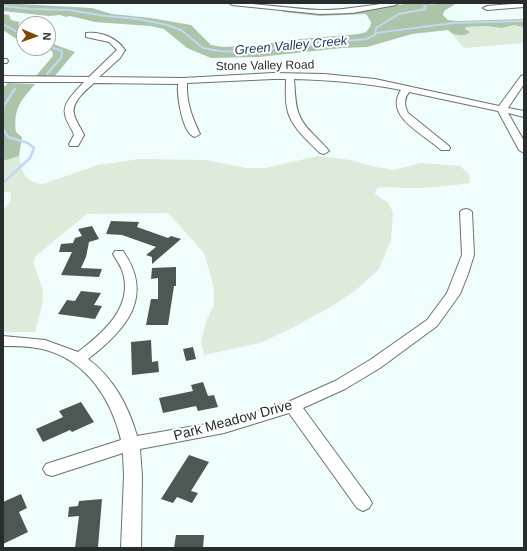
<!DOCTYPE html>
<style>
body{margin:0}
#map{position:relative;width:527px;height:551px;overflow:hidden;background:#f0fdfd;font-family:Arial,sans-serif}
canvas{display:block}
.frame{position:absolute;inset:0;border:4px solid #272c2c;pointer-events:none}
.north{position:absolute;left:16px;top:16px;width:40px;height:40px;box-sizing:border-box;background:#fff;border:1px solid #a9abab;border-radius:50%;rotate:92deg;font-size:11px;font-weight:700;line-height:16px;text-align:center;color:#272c2c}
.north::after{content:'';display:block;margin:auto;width:14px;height:18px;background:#824601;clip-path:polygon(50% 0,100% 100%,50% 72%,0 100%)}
</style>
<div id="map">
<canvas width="527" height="551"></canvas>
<div class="frame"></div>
<div class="north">N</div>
</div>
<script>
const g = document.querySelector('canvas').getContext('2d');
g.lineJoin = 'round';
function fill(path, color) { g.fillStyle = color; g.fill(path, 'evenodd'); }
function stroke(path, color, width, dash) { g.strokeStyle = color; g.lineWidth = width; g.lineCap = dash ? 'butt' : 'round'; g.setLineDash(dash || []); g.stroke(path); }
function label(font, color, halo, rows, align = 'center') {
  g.font = font + ' Arial,sans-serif'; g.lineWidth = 4; g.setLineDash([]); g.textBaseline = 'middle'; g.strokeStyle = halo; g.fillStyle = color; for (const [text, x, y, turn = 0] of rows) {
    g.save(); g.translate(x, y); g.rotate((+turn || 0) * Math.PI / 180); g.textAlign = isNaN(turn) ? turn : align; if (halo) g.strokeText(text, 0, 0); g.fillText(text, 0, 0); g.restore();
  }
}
fill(new Path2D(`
 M514,25L524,27V43L464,48L451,33L461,35L468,31L465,28L466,27L486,26L502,28Z
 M19,156C22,172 24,182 43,184L98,165L140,159L206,160L246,168H265L318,156L351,160L375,167L394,170L420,163L460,166L469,174L470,183C449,186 429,188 408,188C397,188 388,186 377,188L375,194L388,203L393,212L391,240L379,269L356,290L332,306L294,327L260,343L204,355L201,341L207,319L214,305V289L210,273L204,253L168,213L87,214L36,256L33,262L43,290L42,306L35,332H3V210L10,202L11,192H3V161Z`), '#dcebda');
fill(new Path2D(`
 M3,3L92,8L112,14L151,18L191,25L211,45L223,47L256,45L301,39L359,34L366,32L370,27L371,22L366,14L320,16L283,12V10L361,11L411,3H457L444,11L443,15L448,20L457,21L524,19V27L514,25L502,28L486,26L466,27L465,29L470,32C464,37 453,36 448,30L412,34L367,47L342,48L259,57L211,58L187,48L164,29L150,26L95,22L70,16L66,17L60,15L49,16L3,11Z
 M3,14L9,15L11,20L20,22L18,24L24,31V40L15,38L3,30Z
 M48,42L75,52L54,77H35L53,56L52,51L48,48Z
 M8,83L35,84C21,101 13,108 16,132L22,137L19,156L3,161V88Z`), '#acc5a9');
stroke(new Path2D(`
 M431,4L436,3
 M3,6L30,9L69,10L106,16L139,19L167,25L181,30L203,48L219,51L239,52L366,39L375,35L376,28L399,14L426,9L424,6H426
 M3,24L24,36
 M376,33L453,23L524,21
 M47,74L61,58L62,51L48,46
 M14,91L15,89`), '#c0d8f5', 2);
stroke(new Path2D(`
 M3,107L14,90
 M3,129L8,137L28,143L34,148L30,158L3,183`), '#c0d8f5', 2.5);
fill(new Path2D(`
 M111,221L139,222L137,227L168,238L171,236L181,239L152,264V257L146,255L156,247L122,235L106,234Z
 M92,226L99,239L89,242L86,257L81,268L102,269L99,277L61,275L72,252H59L61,244L73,243L75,238L82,236L78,229Z
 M176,267V286H174L168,325H146L151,299H158V278L151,279L152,268Z
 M81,291L101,293L94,305L102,306L95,319L58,314L67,300L75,301Z
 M151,340L152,362L158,361L159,372L132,375L131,342Z
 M193,347L196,359L186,361L183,349Z
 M203,382L208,396L214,395L218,407L198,411L196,406L163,413L159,398L193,391L191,385Z
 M81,402L94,422L72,432L70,430L43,442L36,429L63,417L59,411Z
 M189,455L209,462L191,491L198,493L192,503L177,497L173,503L161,499Z
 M21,494L27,508L19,512L28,532L3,544V502Z
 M102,499L98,547L75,548L79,516L68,517L69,507L78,506L79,501Z
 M176,535H204L203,548H174Z`), '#4d5753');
const minor = new Path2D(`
 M229,3C259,3 290,9 320,10C347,11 373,3 399,3L396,5L352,13L320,14L232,5Z
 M524,3V7L487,10L483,8L487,6Z
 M86,33C101,31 117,38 125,50L120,58L99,77L183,78L273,73L324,74L375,79L499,106L521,76L524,75V84L508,108L524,111V117L508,113L524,141V153L519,150L498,111L409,92C404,99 404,105 408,113L449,146L450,148L449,150H441C426,135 383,117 401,90C366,83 330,80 294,79C296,102 294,115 312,133C317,139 324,144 329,151L324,154L320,153C308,141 290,126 287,108C285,98 286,88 286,79H273L187,83C186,102 192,117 200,134L195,137C182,134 177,95 178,84L94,83C86,90 71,102 74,114C76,122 81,128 84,135L78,146H70L69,144L74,135C72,128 66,122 65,114C62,103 77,90 84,82H3V76L89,77L117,50L109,42L86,37Z
 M3,59H7L8,61L7,63H3Z
 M466,209L470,210L472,212L474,255L468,274L460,294L437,326L380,368L345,389L303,408L369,498L372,503L369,508L363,511L357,508L289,413L224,433L140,449L142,476L141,548H121L124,476L123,453L52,476L46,474L43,469L46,464L121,440C112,401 87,361 46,350C32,346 17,346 3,346V336L45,340L78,352C103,333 135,306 122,270C120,265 116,259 113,254L115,251H123C155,297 126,330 88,359C113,377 129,407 137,436L224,421L288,402L335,381L370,360L427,320L447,293L462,255L460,212L462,210Z`);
stroke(minor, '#687373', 2);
fill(minor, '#fff');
label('12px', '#272c2c', '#fff', [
 ["Stone Valley Road",265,66,-1]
]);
label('italic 13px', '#1b3d63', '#fff', [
 ["Green Valley Creek",291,46,-5]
]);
label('14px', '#272c2c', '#fff', [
 ["Park Meadow Drive",233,421,-15]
]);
</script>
